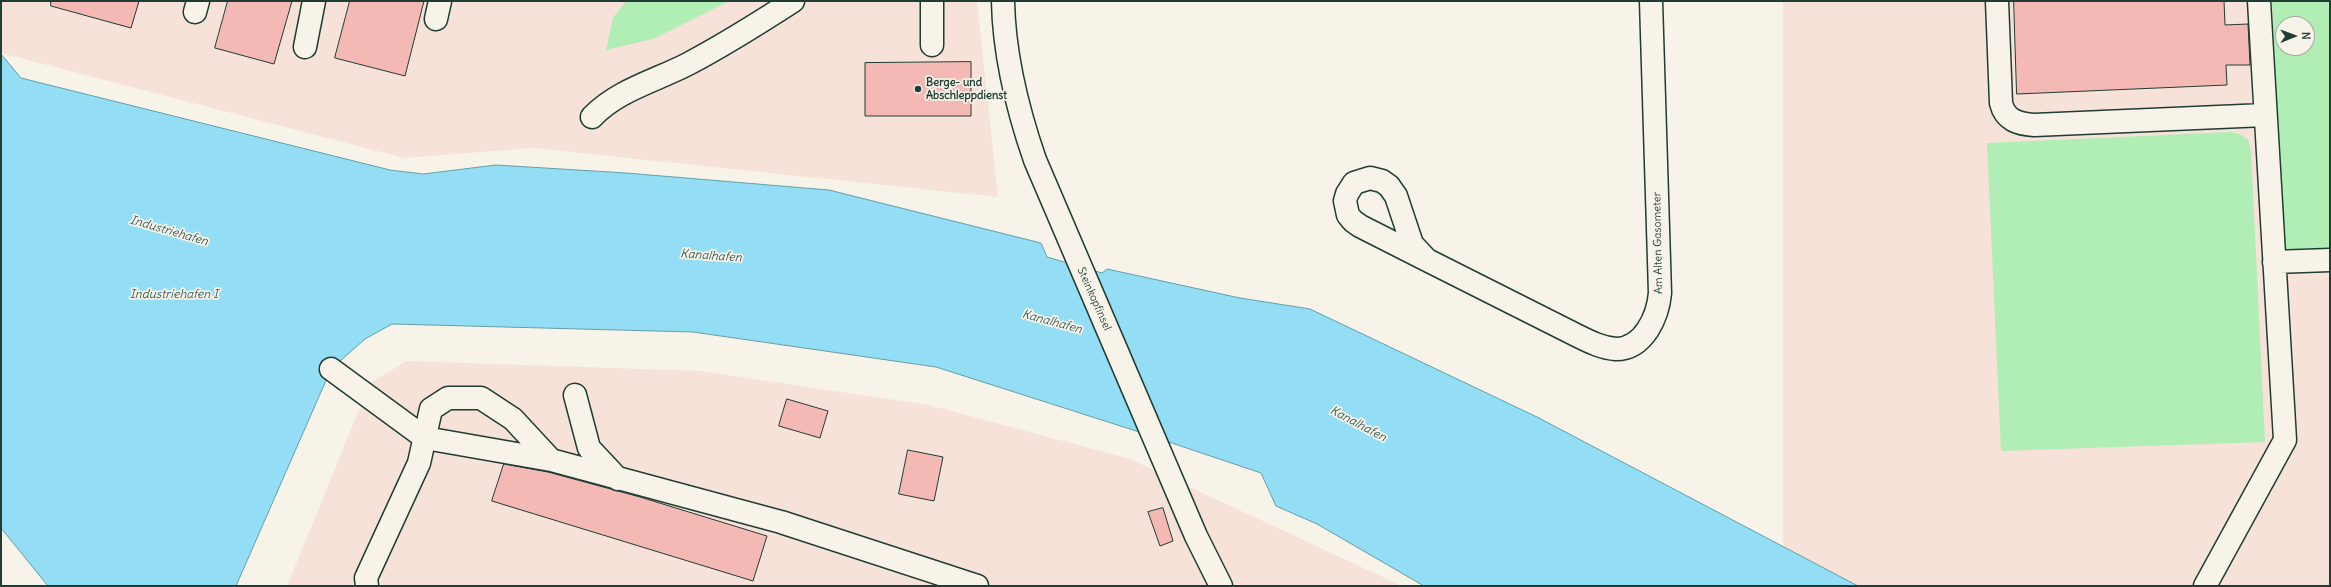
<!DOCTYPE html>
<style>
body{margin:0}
#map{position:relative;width:2331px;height:587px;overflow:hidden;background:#f7f3e8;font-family:Delius,sans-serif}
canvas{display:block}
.frame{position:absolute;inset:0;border:2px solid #1f3d34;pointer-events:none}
.north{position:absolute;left:2275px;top:16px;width:40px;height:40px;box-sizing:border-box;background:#f7f3e8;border:1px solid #a1aaa0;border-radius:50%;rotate:89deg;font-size:11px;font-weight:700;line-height:16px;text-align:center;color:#1f3d34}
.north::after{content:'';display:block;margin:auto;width:14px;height:18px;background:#1f3d34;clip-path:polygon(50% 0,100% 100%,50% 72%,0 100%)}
</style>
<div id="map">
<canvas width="2331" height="587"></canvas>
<div class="frame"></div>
<div class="north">N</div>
</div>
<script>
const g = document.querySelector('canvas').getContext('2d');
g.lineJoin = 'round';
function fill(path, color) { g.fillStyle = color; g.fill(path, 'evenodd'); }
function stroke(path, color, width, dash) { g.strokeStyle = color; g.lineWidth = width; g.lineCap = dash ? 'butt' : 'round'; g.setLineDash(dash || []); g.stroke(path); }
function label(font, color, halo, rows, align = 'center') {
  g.font = font + ' Delius,sans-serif'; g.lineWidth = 3.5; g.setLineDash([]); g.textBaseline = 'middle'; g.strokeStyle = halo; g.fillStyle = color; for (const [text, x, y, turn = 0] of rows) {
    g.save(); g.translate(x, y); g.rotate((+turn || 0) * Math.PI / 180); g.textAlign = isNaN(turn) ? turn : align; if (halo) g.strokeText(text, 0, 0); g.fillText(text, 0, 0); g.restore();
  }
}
fill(new Path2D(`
 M1,1H977L998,197L533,148L404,158L1,53Z
 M1783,1H2330V586H1858L1783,547ZM2283,24H2307V48H2283Z
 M407,361L700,371L929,405L1130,459L1402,586H287L370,383Z`), '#f6e2d9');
fill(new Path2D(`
 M626,1H729L653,39L606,50L613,18Z
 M2272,1H2330V248L2282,250ZM2283,24H2307V48H2283Z
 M2231,132L2240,134L2248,140L2251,151L2265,442L2001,451L1987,143Z`), '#b0eeb5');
const water = new Path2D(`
 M1,54L21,78L390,170L423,174L496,165L626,173L829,190L1041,243L1047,257L1102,273L1107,269L1240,298L1310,309L1537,417L1858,586H1424L1317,524L1276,506L1261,473L1133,430L936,367L693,332L392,324L365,339L331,369L236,586H48L1,528Z`);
fill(water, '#93def4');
stroke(water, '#659ea7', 1);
const building = new Path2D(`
 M51,1H139L131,28L51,6Z
 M228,1H292L274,64L215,48Z
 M350,1H424L405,76L335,58Z
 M2014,1H2224L2225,25L2248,24L2250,65H2226L2227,85L2017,94Z
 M971,62V116H865V63Z
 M787,399L828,411L820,438L779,426Z
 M908,450L943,457L934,501L899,494Z
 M504,464L548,472L640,497L767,536L753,581L492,501Z
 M1163,508L1173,541L1160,546L1148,512Z`);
fill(building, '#f5b9b5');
stroke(building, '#1f3d34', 1);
const minor = new Path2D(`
 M1003,1C1004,56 1017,108 1035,160L1196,536L1221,586
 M1997,1L2001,103C2005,120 2018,124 2034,125L2265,115
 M195,12L198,1
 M436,19L440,1
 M932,45V1
 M305,47L314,1
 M592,117C618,90 655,81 688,64C724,45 759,23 793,1
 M1427,260L1412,244L1396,196L1389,186L1382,181L1370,178L1354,183L1347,194L1345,201L1348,215L1353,221L1360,226L1427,260L1578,336C1590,342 1602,348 1616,349C1644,349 1658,316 1660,293L1651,1
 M2274,262L2330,260
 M331,369L425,438L551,460L781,522L977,586
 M575,395L589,448L618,479
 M367,586L366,578L419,463L431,409L448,398H481L513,419L551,460
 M2205,586L2285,440L2259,1`);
stroke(minor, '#1f3d34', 25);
stroke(minor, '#f7f3e8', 22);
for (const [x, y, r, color] of [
 [918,89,4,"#1f3d34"]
]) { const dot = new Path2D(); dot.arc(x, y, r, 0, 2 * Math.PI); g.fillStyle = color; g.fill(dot); stroke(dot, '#f7f3e8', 1.5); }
label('bold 11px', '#1f3d34', '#f7f3e8', [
 ["Berge- und",926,83],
 ["Abschleppdienst",926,96]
], 'left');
label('11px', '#1f3d34', '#f7f3e8', [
 ["Am Alten Gasometer",1658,243,-91],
 ["Steinkopfinsel",1094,299,66]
]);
label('italic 12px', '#365d5a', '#f7f3e8', [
 ["Industriehafen",169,231,16],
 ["Kanalhafen",711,256,4],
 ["Industriehafen I",174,295],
 ["Kanalhafen",1052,322,15],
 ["Kanalhafen",1358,424,28]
]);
</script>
